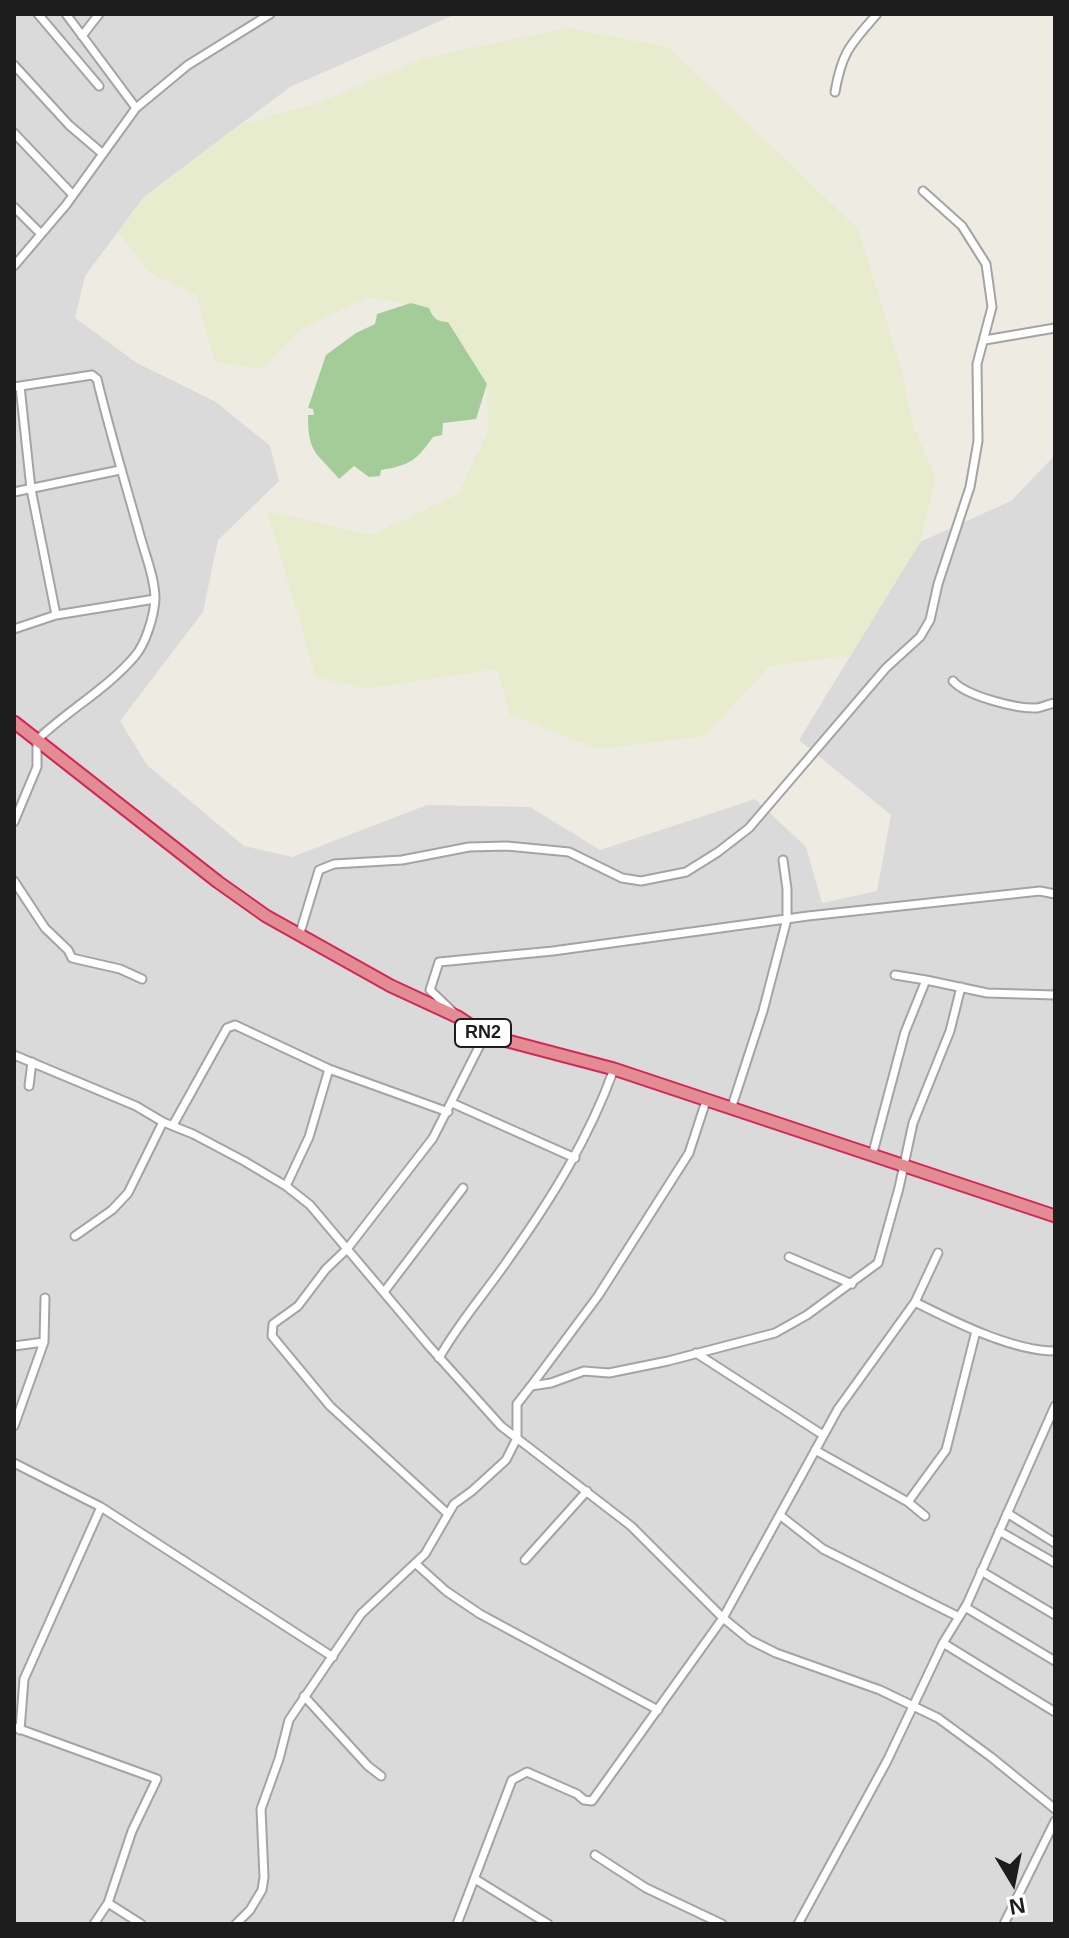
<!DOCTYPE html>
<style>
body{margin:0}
#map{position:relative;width:1069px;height:1938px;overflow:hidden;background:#eeebe3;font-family:Helvetica,sans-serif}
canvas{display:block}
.frame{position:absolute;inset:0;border:16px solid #1d1d1d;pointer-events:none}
.north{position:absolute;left:973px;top:1842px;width:80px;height:80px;-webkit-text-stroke:6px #fff;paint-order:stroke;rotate:170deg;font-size:22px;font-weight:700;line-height:32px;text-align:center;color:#1d1d1d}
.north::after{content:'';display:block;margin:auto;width:28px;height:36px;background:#1d1d1d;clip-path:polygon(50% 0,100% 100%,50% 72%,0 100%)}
</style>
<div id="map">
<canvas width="1069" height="1938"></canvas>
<div class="frame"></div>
<div class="north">N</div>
</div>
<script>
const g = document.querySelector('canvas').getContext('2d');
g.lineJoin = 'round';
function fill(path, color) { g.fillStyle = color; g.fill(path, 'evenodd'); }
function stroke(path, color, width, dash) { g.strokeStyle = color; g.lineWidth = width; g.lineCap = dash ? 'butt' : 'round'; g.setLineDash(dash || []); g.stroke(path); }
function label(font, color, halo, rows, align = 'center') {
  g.font = font + ' Helvetica,sans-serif'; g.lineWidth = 7; g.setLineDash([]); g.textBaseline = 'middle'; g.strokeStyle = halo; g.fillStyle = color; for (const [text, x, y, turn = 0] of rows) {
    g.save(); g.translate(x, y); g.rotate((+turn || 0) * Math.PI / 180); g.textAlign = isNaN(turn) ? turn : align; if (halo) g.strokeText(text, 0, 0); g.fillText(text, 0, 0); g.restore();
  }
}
fill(new Path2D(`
 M14,14H456L290,87L144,197L85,276L75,318L137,363L216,402L270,446L279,481L218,540L203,612L120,721L147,765L244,846L292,857L427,805L530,807L600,850L755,799L806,847L822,903L877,891L891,815L799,740L920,542L1011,501L1055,455V1924H14Z`), '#dbdada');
fill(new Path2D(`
 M568,28L668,47L858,229L900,364L912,423L936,479L920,542L851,655L770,666L704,736L598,749L510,715L497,669L365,689L316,677L267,511L371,535L458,494L488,432L487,384L429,308L368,297L301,329L262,369L215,362L196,295L150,273L118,232L144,197L239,125L324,101L423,58Z`), '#e7ecce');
fill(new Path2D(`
 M411,303L429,308C433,318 437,322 448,322L487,384L476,419L443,423L442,435L433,437C416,461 410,465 381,470L380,476L369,477L354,466L339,479C317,452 308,455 308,415H314L313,409L308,408L326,355L356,333L375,324L377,314Z`), '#a3cc98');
const minor = new Path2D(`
 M38,14L99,86
 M66,14L136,108
 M82,36L99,14
 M14,65L69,125L103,154
 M835,92C842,51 851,44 877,14
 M14,133L73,195
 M14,207L41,234
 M14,266L66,205L136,108L188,65L270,14
 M985,340L1055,328
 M20,386L31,489L56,615
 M14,387L92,375L97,379C110,433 126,485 141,539C146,557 155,579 155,599C154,616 146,643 135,656C107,689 68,710 37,740V767L14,822
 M14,492L120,470
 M14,629L56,615L155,599
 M953,681C966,696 1017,709 1037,708C1043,707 1048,704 1055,703
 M14,881L45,928L68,950L72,958L120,969L142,979
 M299,936L319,870L334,864L402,860L469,847L507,846L569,852L622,878L641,881L686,872L718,852L749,828L886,668L920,637L930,620L938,584L970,487L978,441L977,364L992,307L986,264L962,226L923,191
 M895,975L926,980
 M453,1012L430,990L439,962L553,951L808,916L1040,891L1055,894
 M14,1055L136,1106L163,1122L193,1134L244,1161L286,1186L310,1205L429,1346L501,1426L631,1526L723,1618L750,1640L776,1653L880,1690L938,1718L991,1757L1055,1809
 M29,1086L32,1062
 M452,1103L575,1158
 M731,1109L763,1011L787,919V889L783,860
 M173,1125L227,1028L235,1025L329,1069L448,1112
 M872,1156L905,1032L926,980L987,993L1055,995
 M286,1186L309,1137L329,1069
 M75,1236L112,1210L128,1193L163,1122
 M789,1257L852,1284
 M384,1292L463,1188
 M915,1302C953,1321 1012,1351 1055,1351
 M14,1346L44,1342
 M696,1353L823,1435
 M439,1358C459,1322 487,1291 510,1257C552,1198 589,1138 614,1069
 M531,1386L598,1296L689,1153L706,1101
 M14,1426L44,1342L45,1298
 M815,1450L908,1502L925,1516
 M14,1463L101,1507L333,1657
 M908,1502L946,1450L976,1331
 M447,1513L330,1406L272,1336L273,1324L298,1306L326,1269L347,1249L433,1138L485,1035
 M1007,1513L1055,1543
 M781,1516L823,1549L959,1617
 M999,1531L1055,1563
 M525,1560L587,1491
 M416,1564L446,1591L480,1614L658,1710
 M981,1571L1055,1615
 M965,1607L1055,1661
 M943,1643L1055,1712
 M304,1696L368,1766L381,1776
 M14,1727L157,1779L132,1831L108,1903L94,1924
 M20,1730L24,1679L101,1507
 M595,1855L646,1888L722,1924
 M475,1879L548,1924
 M108,1903L141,1924
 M236,1924L250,1910L262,1890L264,1877L261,1809L279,1759L289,1720L361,1614L425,1554L454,1504L472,1491L506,1460L517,1438V1404L531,1386L551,1383L584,1371L609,1373L668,1361L775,1333L807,1315L878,1263L899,1188L913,1123L950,1031L961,987
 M457,1924L512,1780L527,1772L577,1794L584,1800L592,1801L723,1618L838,1409L915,1302L938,1253
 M798,1924L887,1761L943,1643L967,1604L1055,1406
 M1004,1924L1055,1821`);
const highway = new Path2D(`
 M14,722L218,882L266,916L391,986L458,1017L485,1035L614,1069L1055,1216`);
stroke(minor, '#a4a4a4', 11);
stroke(highway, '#d32854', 15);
stroke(minor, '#fff', 7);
stroke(highway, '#e48c94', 11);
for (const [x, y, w] of [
 [483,1033,56]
]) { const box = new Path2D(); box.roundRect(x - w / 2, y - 14, w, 28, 6); g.fillStyle = '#fff'; g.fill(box); stroke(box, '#1d1d1d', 2); }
label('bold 18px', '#1d1d1d', null, [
 ["RN2",483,1033]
]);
</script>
